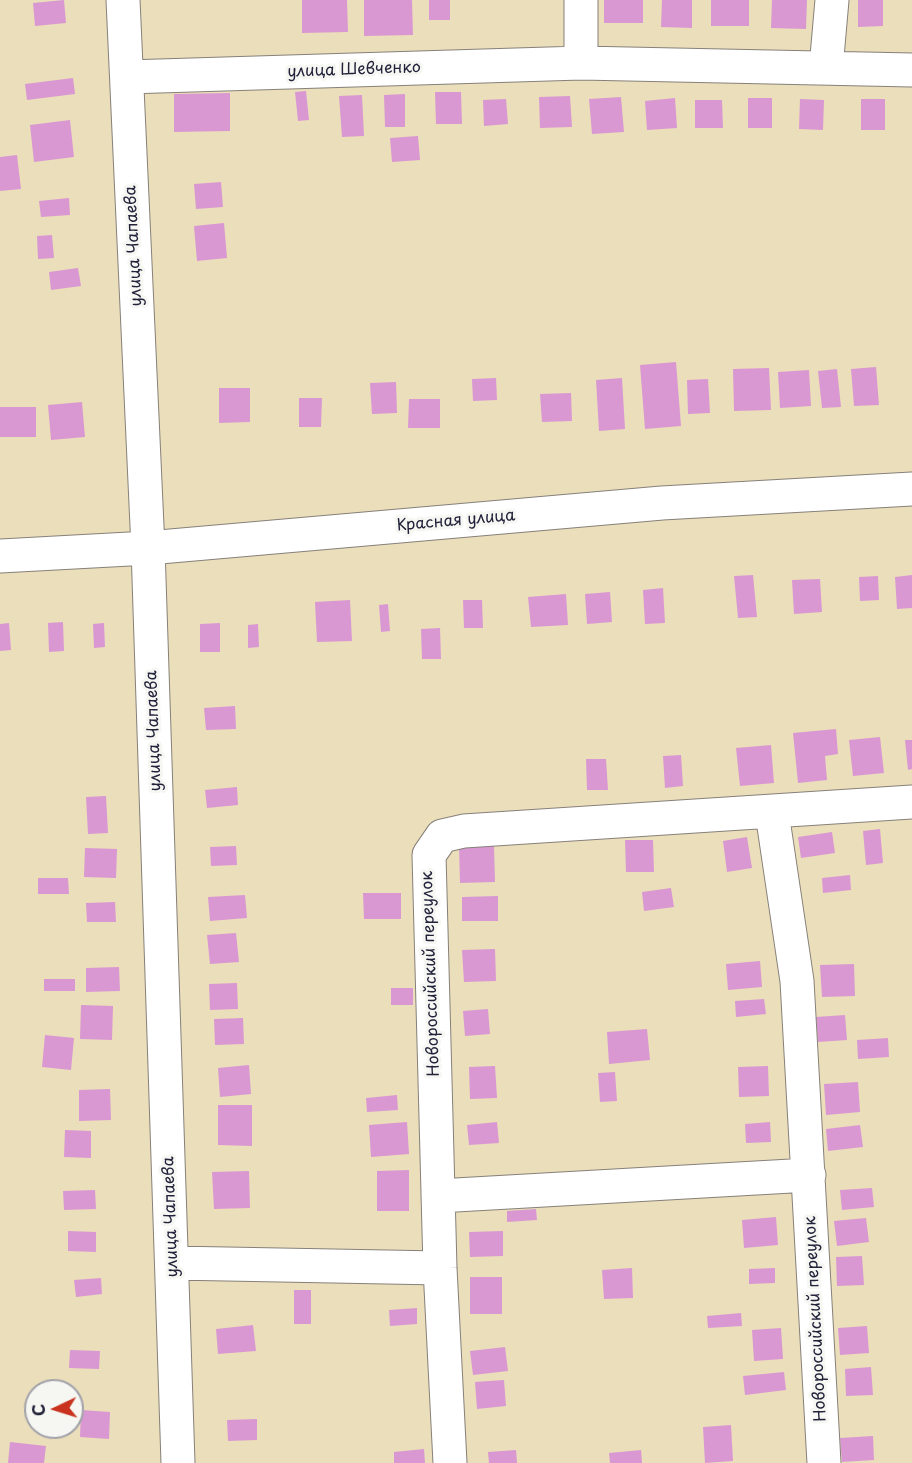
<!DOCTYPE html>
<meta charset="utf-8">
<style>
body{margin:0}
#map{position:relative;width:912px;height:1463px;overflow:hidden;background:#ebdeba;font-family:"Playpen Sans",sans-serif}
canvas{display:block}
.north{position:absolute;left:24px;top:1379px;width:60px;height:60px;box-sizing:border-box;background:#f6f6f2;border:2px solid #a1a1a9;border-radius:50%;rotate:266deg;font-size:16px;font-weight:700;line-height:24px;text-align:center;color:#22223b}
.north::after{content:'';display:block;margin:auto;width:21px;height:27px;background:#c8321e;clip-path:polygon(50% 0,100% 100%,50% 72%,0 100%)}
</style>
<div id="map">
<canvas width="912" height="1463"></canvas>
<div class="north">С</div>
</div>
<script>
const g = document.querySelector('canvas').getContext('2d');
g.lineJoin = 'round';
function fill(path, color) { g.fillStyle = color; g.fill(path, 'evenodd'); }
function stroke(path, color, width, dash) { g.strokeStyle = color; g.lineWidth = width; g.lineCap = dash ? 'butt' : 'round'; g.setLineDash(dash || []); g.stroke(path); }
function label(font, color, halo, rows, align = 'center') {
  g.font = font + ' "Playpen Sans",sans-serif'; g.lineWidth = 6; g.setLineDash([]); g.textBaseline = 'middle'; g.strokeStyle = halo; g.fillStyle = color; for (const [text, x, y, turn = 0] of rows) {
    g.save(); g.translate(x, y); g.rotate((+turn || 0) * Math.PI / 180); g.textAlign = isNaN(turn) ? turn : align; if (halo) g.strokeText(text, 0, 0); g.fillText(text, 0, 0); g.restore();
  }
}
fill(new Path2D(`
 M64,0L66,23L35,26L33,3Z
 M302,0H347L348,32L302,33Z
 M364,0H412L413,35L364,36Z
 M429,0H450V20H429Z
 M604,0H643V23H604Z
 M662,0H692V28L661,27Z
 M711,0H749V26H711Z
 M772,0H807L806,29L771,28Z
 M858,0H883V26L858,27Z
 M73,78L75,94L27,100L25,84Z
 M306,91L309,120L298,121L295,92Z
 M435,92H461L462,124H436Z
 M230,93V131L174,132V94Z
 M405,94V127H385L384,95Z
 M362,95L364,136L342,137L339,96Z
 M570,96L572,127L540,128L539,97Z
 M621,97L624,132L592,134L589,99Z
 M675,98L677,128L647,130L645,101Z
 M748,98H772V128H748Z
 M506,99L508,124L484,126L483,100Z
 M800,99L824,100L823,130L799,129Z
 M861,99H885V130H861Z
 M695,100H722L723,128H695Z
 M70,120L74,157L34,162L30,125Z
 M418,136L420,160L392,162L390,138Z
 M17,155L21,189L0,191V157Z
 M221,182L223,207L196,209L194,184Z
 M69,198L70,215L41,217L39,201Z
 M224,223L227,258L197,261L194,226Z
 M52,235L54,258L38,259L37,236Z
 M78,268L81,286L51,290L49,272Z
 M676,362L681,426L645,429L640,365Z
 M876,367L879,405L854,406L851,369Z
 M769,368L771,410L734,411L733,369Z
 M837,369L841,407L822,408L818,371Z
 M809,370L811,406L780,408L778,372Z
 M496,378L497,400L473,401L472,379Z
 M622,378L625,429L599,431L596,380Z
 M708,379L710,413L688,414L687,380Z
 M396,382L397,413L372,414L370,383Z
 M219,388H250V422L219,423Z
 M571,393L572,421L542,422L540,394Z
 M299,398H322L321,427H299Z
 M409,399H440V428H408Z
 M82,402L85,437L51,440L48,405Z
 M0,407H36V437H0Z
 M753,575L757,617L738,618L734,576Z
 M912,575V608L897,609L895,577Z
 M878,576L879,600L860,601L859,577Z
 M820,579L822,612L794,614L792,580Z
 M663,588L665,623L645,624L643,590Z
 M610,592L612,622L587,624L585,594Z
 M566,594L568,625L531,627L528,597Z
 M350,600L352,641L317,642L315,602Z
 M463,600H482L483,628H464Z
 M388,604L390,631L381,632L379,605Z
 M63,622L64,651L49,652L48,623Z
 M9,623L11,650L0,651V624Z
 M104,623L105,647L94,648L93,624Z
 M220,623V652H200V624Z
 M258,624L259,647L248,648V625Z
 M440,628L441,659H422L421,629Z
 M235,706L236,729L206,730L204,708Z
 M836,729L838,754L825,756L827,780L798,783L793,733Z
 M880,737L884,773L853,776L849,740Z
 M905,740H912V769L908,770Z
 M771,745L774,783L740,786L736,748Z
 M681,755L683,786L665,788L663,756Z
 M586,759H606L608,790H587Z
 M237,787L238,805L207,808L205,790Z
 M106,796L108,833L88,834L86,797Z
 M880,829L883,863L866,865L863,831Z
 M832,832L835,853L801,858L798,837Z
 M747,837L752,868L727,872L723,841Z
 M625,840H653L654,872H626Z
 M494,845L495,882L460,883L459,846Z
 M236,846L237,865L211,866L210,847Z
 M85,848L117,849L116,878L84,877Z
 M850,875L851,890L823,893L822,878Z
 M38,878H68L69,894H38Z
 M671,888L674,907L644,911L642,892Z
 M363,893H401V919H364Z
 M245,895L247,918L210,921L208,897Z
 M498,896V921H462V897Z
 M115,902L116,922H87L86,903Z
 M236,933L239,962L210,964L207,935Z
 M495,949L496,981L464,982L462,950Z
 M760,961L762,987L728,990L726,964Z
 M854,964L855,996L822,997L820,965Z
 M119,967L120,991L86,992V968Z
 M44,979H75V991H44Z
 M237,983L238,1009L210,1010L209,984Z
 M391,988H413V1005H391Z
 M764,999L766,1014L736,1017L735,1001Z
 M81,1005L113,1006L112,1040L80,1039Z
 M488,1009L490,1034L465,1036L463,1011Z
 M845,1015L847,1040L818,1042L816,1017Z
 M243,1018L244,1044L215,1045L214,1019Z
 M647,1029L650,1060L609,1064L607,1032Z
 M45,1035L74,1038L71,1070L42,1067Z
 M888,1038L889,1057L858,1059L857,1040Z
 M249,1065L251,1094L220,1097L218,1068Z
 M495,1066L497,1098L470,1099L469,1067Z
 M768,1066L769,1096L739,1097L738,1067Z
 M615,1072L617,1101L600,1102L598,1073Z
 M858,1082L860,1112L826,1115L824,1084Z
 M110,1089L111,1120L79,1121V1090Z
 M397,1095L398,1110L367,1112L366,1098Z
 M218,1105H252V1146L218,1145Z
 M407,1122L409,1154L371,1157L369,1125Z
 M497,1122L499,1143L469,1145L467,1125Z
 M770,1122L771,1142L746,1143L745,1124Z
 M860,1125L863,1147L828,1151L826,1129Z
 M65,1130L91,1131V1158L64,1157Z
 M409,1170V1211H377V1171Z
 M249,1171L250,1208L214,1209L212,1172Z
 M872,1188L874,1207L842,1210L840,1190Z
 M95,1190L96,1209L64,1210L63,1191Z
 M536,1209L537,1220L507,1222V1211Z
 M776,1217L778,1245L744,1248L742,1220Z
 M866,1218L869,1242L837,1246L834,1221Z
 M68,1231L96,1232V1252L68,1251Z
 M503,1231V1256L470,1257L469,1232Z
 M862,1256L864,1285L837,1286L836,1257Z
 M632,1268L633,1298L604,1299L602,1270Z
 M775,1268V1283L749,1284V1269Z
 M470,1277H502V1314H470Z
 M101,1278L102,1294L76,1297L74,1280Z
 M294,1290H311V1324H294Z
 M417,1308V1324L390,1326L389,1310Z
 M741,1313L742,1326L708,1328L707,1316Z
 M253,1325L256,1351L218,1354L216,1329Z
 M867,1326L869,1353L840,1355L838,1328Z
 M781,1328L783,1359L754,1361L752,1330Z
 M505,1347L508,1371L473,1375L470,1351Z
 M70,1350L100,1351L99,1369L69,1368Z
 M871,1367L873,1395L846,1396L845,1369Z
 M784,1372L786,1390L745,1395L743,1376Z
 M504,1380L506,1406L477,1409L475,1382Z
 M81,1410L110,1412L109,1439L80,1437Z
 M257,1419V1440L228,1441L227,1420Z
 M731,1425L733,1461L705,1463L703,1427Z
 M873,1436L874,1460L842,1462L840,1438Z
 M10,1442L46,1446L44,1463H8Z
 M424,1449L425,1463H394V1452Z
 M516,1450L517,1463H489L488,1452Z
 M641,1450L642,1463H610L609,1453Z`), '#da98d3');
const minor = new Path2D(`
 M123,0L148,548L178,1463
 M581,63V0
 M826,68L832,0
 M127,77L581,63L912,70
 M0,556L148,548L662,503L912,489
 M772,813L797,981L824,1463
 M438,1196L809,1175
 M173,1263L440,1268
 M450,1463L440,1268L429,855L442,836L464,831L912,802`);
stroke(minor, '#86807a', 35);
stroke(minor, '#fff', 33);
label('16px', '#22223b', '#f6f6f2', [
 ["улица Шевченко",354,70,-2],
 ["улица Чапаева",134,246,-93],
 ["Красная улица",456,521,-5],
 ["улица Чапаева",154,731,-92],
 ["Новороссийский переулок",431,974,-92],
 ["улица Чапаева",171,1217,-92],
 ["Новороссийский переулок",816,1319,-93]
]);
</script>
